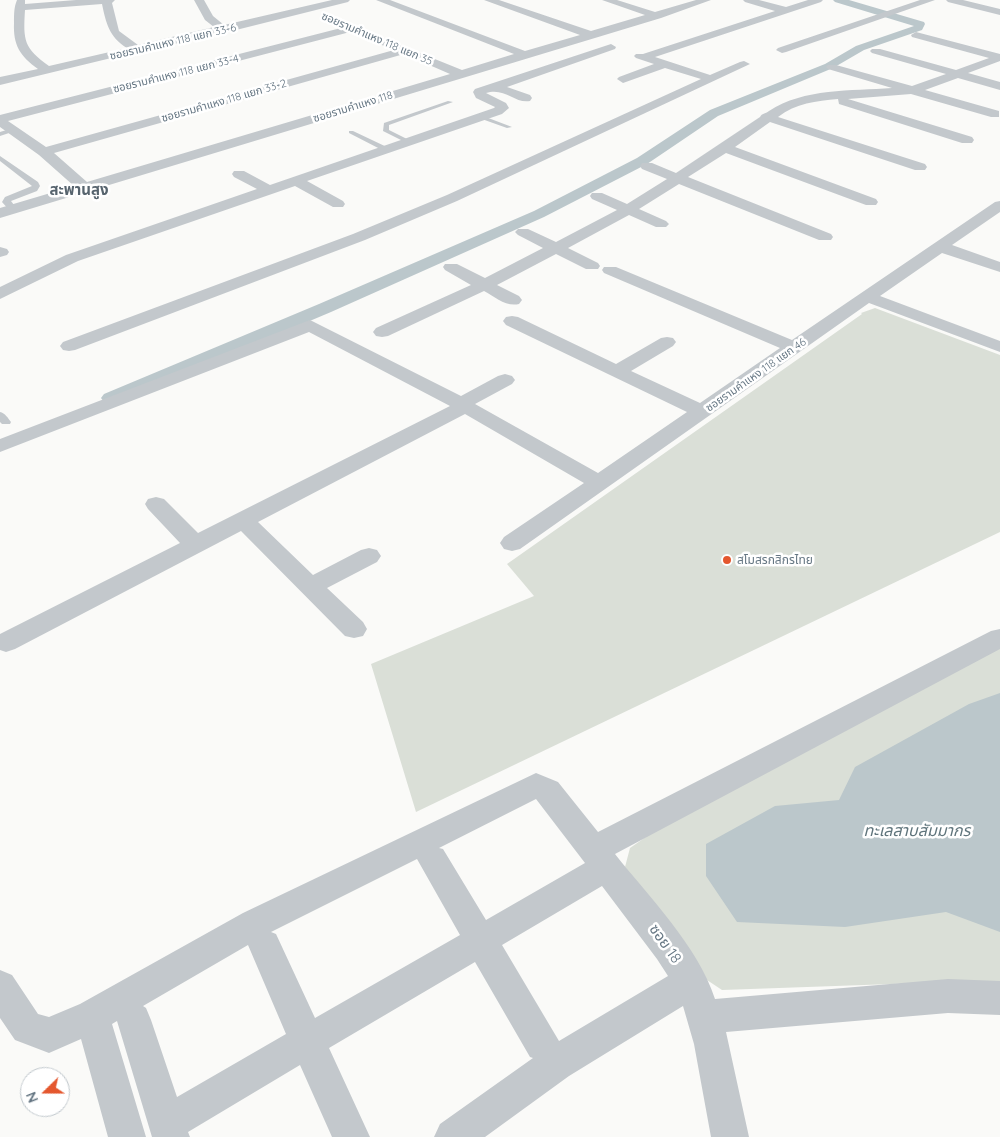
<!DOCTYPE html>
<meta charset="utf-8">
<style>
body{margin:0}
#map{position:relative;width:1000px;height:1137px;overflow:hidden;background:#fafaf8;font-family:Quicksand,sans-serif}
canvas{display:block}
.north{position:absolute;left:20px;top:1067px;width:50px;height:50px;box-sizing:border-box;background:#fff;border:1px solid #c1c8cd;border-radius:50%;rotate:248deg;font-size:14px;font-weight:700;line-height:20px;text-align:center;color:#657683}
.north::after{content:'';display:block;margin:auto;width:18px;height:22px;background:#e4572e;clip-path:polygon(50% 0,100% 100%,50% 72%,0 100%)}
</style>
<div id="map">
<canvas width="1000" height="1137"></canvas>
<div class="north">N</div>
</div>
<script>
const g = document.querySelector('canvas').getContext('2d');
g.lineJoin = 'round';
function fill(path, color) { g.fillStyle = color; g.fill(path, 'evenodd'); }
function stroke(path, color, width, dash) { g.strokeStyle = color; g.lineWidth = width; g.lineCap = dash ? 'butt' : 'round'; g.setLineDash(dash || []); g.stroke(path); }
function label(font, color, halo, rows, align = 'center') {
  g.font = font + ' Quicksand,"Noto Sans Thai",sans-serif'; g.lineWidth = 5; g.setLineDash([]); g.textBaseline = 'middle'; g.strokeStyle = halo; g.fillStyle = color; for (const [text, x, y, turn = 0] of rows) {
    g.save(); g.translate(x, y); g.rotate((+turn || 0) * Math.PI / 180); g.textAlign = isNaN(turn) ? turn : align; if (halo) g.strokeText(text, 0, 0); g.fillText(text, 0, 0); g.restore();
  }
}
fill(new Path2D(`
 M875,308L1000,355V532L416,812L371,664L534,596L507,564L862,314L861,313Z
 M1000,648V986L949,982L722,990L707,980L625,867L630,848L653,832Z`), '#dadfd7');
fill(new Path2D(`
 M1000,693V932L946,912L845,927L737,922L706,876V844L775,806L839,800L855,767L969,704Z`), '#bbc7cb');
fill(new Path2D(`
 M833,0H849L924,22L925,24L922,30L864,50L833,68L718,116L647,164L544,217L331,312L118,402L111,404L104,402L101,398L104,394L319,304L534,211L637,158L710,110L825,64L856,46L914,26L835,2Z`), '#bbc7cb');
fill(new Path2D(`
 M448,101L453,102L389,125V130L411,141V143H407L383,131L384,123Z
 M479,116H483L512,127L507,128L479,118Z
 M13,128L15,129V131L0,136V132Z
 M349,131H353L391,149L384,151L349,133Z
 M0,156L38,182L40,186L37,191L11,201L17,209L16,211H10L2,202L5,197L32,186L0,161Z
 M0,412C5,413 8,418 11,422L10,424H2L0,422Z`), '#c3c8cc');
fill(new Path2D(`
 M17,0H25V4L76,0H115L112,3L119,31L138,45L214,27L205,20L194,0H204L213,16L224,25L332,0H350L348,2L224,33L221,32L139,53L136,52L0,85V77L38,69C20,56 13,45 14,23C14,14 14,7 17,0ZM102,4C106,23 109,37 127,48L49,66C24,48 23,41 25,10Z
 M376,0H390L525,51L580,35L484,0H499L591,31L645,15L602,0H617L655,12L696,0H711L661,18L0,218V208L74,186L39,155L0,127V115L341,28L333,23L338,20L462,70L514,54ZM350,32L394,50L46,147L8,121ZM404,54L450,74L87,182L54,153Z
 M743,0H759L786,7L808,0H823L821,2L655,57L710,75L740,62L744,61L750,64L457,201L365,240L75,350L69,351L63,350L60,346L63,342L353,234L447,195L701,79L665,68L623,83L617,79L619,77L654,64L636,58L634,56L636,54H643L775,11L745,2Z
 M920,0H935L786,52L782,53L776,50L778,48Z
 M946,0H963L1000,9V15L948,2Z
 M916,32L1000,54V61L968,73L1000,82V90L958,78L925,90L999,111V117H991L911,94L848,99L972,137L974,140L972,143H962L839,104L838,99C816,101 796,103 778,117L925,164L927,167L925,170H915L770,122L735,147L876,199L878,202L876,205H866L726,153L688,177L831,234L833,237L831,240H819L679,184L639,209L666,221L669,224L666,227H656L629,215L568,248L598,263L600,266L598,269H586L556,254L497,285L519,296L522,300L519,304C506,307 495,297 484,291L388,336L382,337L376,336L373,332L376,328L471,285L445,270L443,267L445,264H457L485,278L543,248L518,235L515,232L518,229H528L556,242L617,210L592,199L590,196L592,193H602L627,204L667,179L642,169L640,166L642,163H652L676,173L760,117C762,113 765,114 769,111C804,88 851,91 892,88L828,69L826,67L828,65H836L912,86L946,74L872,53L870,51L872,49H880L956,70L989,58L912,37L911,35Z
 M611,44L616,47L615,49L507,87L530,95L532,98L530,101C515,104 505,87 486,93L506,103L509,108L502,114L307,181L343,201L345,204L343,207H333L295,186L78,261L0,299V287L66,255L257,189L234,177L232,174L234,171H244L270,185L494,108L495,107L476,98L473,92L475,89Z
 M1000,201V212L952,245L1000,262V272L942,253L880,296L1000,341V352L869,303L520,549L512,551L504,549L500,543L504,537L584,483L465,414L258,522L313,575L361,550L369,548L377,550L381,556L377,562L327,588L363,622L367,629L363,636L354,638L345,636L241,531L15,649L6,652L0,650V634L180,543L148,509L145,504L148,499L156,497L164,499L198,533L450,406L309,332L0,452V439L310,320L461,396L498,376L505,374L512,376L515,380L512,384L475,404L598,473L687,412L506,325L503,321L506,317L512,316L518,317L616,364L661,338L667,337L673,338L676,342L673,346L631,371L700,403L780,348L604,273L602,270L604,267H616L792,340L995,202Z
 M0,247L7,249L9,252L7,255L0,257Z
 M1000,629V649L615,854C649,897 698,946 715,999L948,979L1000,981V1015L948,1013L726,1032L749,1137H711L694,1044L683,1006L569,1076L485,1137H434L440,1124L533,1058L530,1057L475,962L329,1048L370,1137H332L300,1065L188,1132L190,1137H152L117,1021L112,1024L146,1137H108L81,1039L49,1053L15,1040L0,1018V970L12,975L38,1014L49,1017L80,1004L243,913L536,773L558,782L598,832L991,631ZM536,799L585,863L486,920L443,849L439,848ZM417,859L460,935L315,1018L276,934L271,932ZM602,886L657,959L668,976L559,1041L502,945ZM248,945L286,1034L177,1097L151,1020L146,1008L143,1006Z`), '#c3c8cc');
for (const [x, y, r, color] of [
 [727,560,5,"#e4572e"]
]) { const dot = new Path2D(); dot.arc(x, y, r, 0, 2 * Math.PI); g.fillStyle = color; g.fill(dot); stroke(dot, '#fff', 2); }
label('11px', '#657683', '#fff', [
 ["ซอยรามคำแหง 118 แยก 35",377,39,23],
 ["ซอยรามคำแหง 118 แยก 33-6",173,42,-13],
 ["ซอยรามคำแหง 118 แยก 33-4",176,74,-14],
 ["ซอยรามคำแหง 118 แยก 33-2",224,101,-16],
 ["ซอยรามคำแหง 118",353,107,-17],
 ["ซอยรามคำแหง 118 แยก 46",756,375,-35]
]);
label('12px', '#657683', '#fff', [
 ["สโมสรกสิกรไทย",737,560]
], 'left');
label('bold 15px', '#57646e', '#fff', [
 ["สะพานสูง",79,190]
]);
label('15px', '#657683', '#fff', [
 ["ซอย 18",665,944,55]
]);
label('italic 16px', '#60757c', '#fff', [
 ["ทะเลสาบสัมมากร",917,831]
]);
</script>
